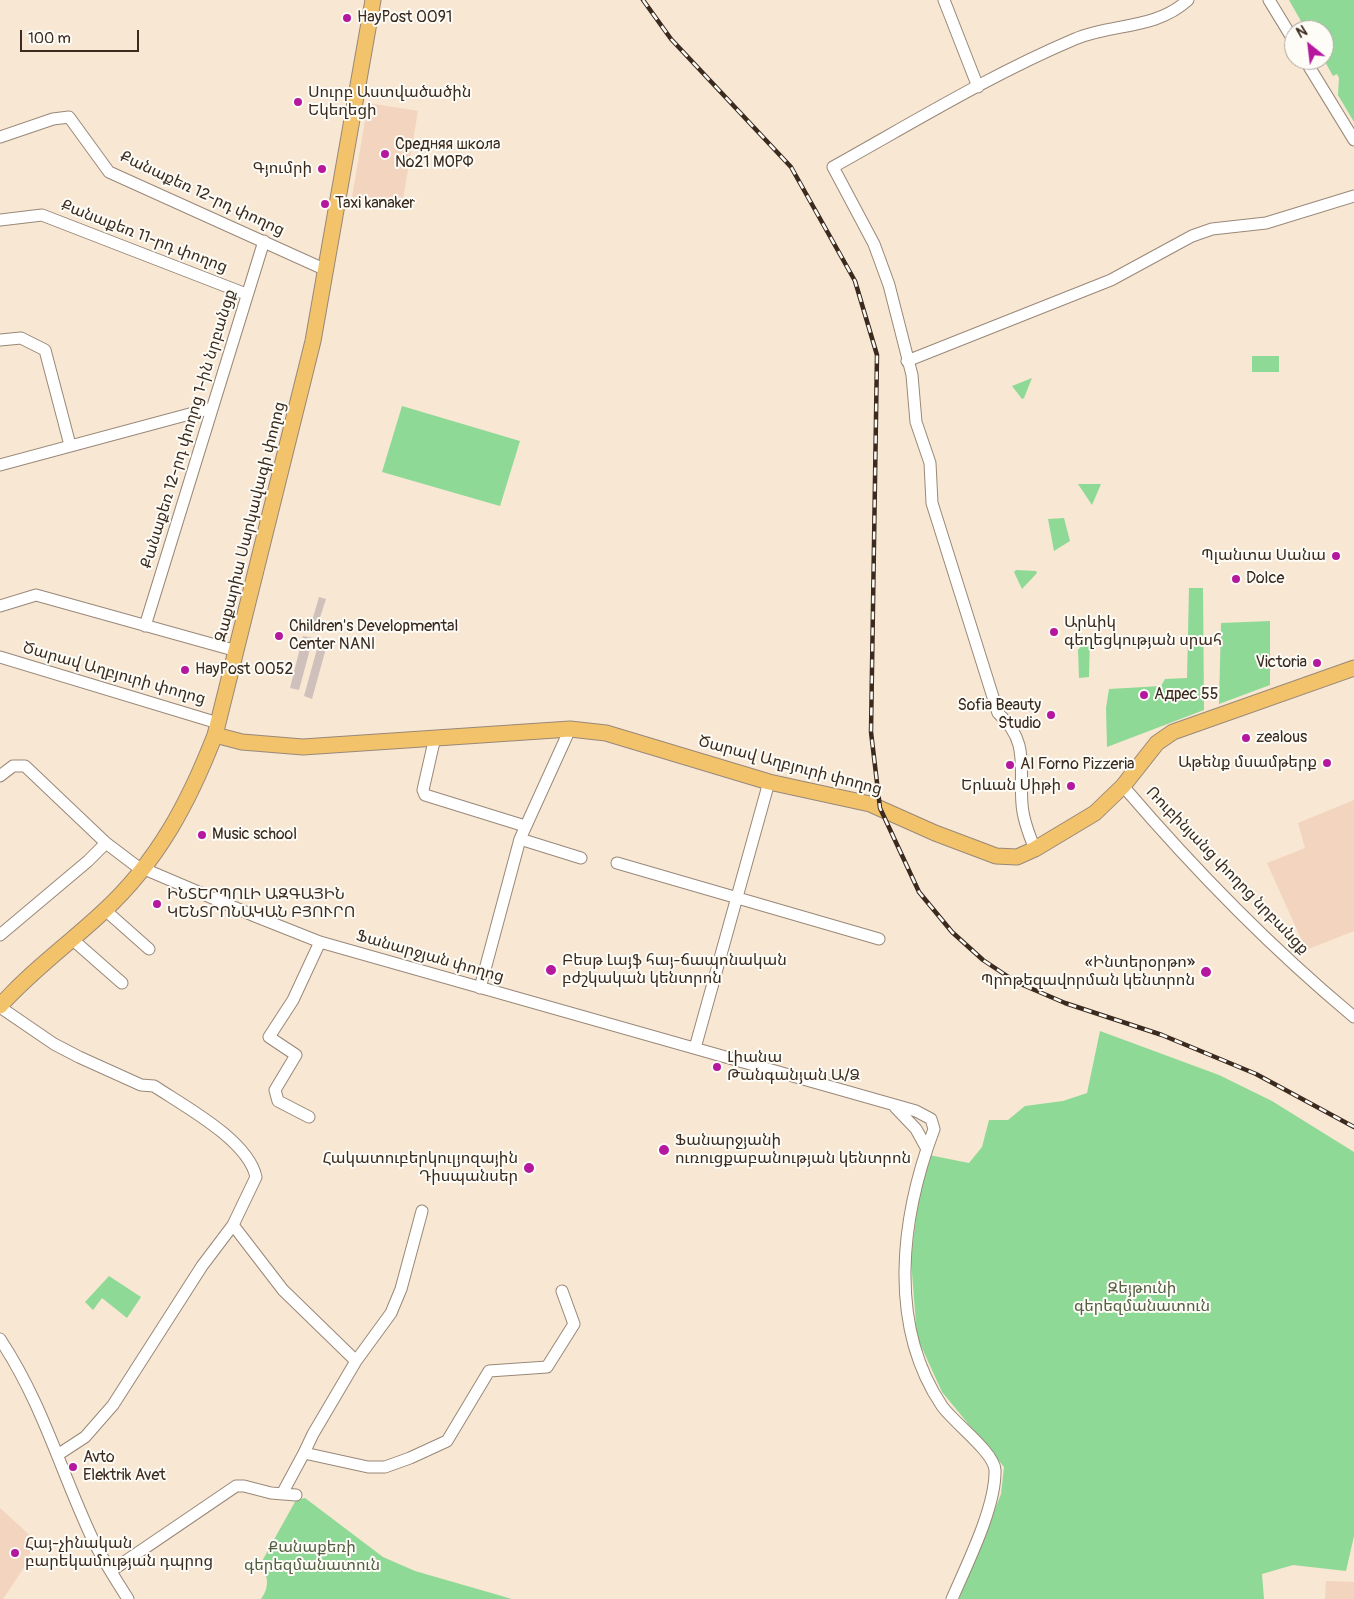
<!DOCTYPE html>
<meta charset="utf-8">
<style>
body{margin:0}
#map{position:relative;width:1354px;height:1599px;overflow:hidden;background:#f7e7d3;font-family:Pangolin,sans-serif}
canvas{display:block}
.north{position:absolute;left:1284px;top:20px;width:50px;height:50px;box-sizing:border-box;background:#fdfcf7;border:1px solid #afa8a0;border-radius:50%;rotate:331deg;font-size:14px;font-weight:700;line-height:20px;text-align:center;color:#3b2a1e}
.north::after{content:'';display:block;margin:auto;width:18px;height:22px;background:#b5179e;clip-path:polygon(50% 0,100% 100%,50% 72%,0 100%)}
.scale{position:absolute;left:20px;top:30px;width:119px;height:22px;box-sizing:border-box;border:2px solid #3b2a1e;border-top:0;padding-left:6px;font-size:15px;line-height:18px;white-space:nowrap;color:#3b2a1e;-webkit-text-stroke:4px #fdfcf7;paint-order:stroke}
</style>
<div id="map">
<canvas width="1354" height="1599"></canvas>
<div class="north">N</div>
<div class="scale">100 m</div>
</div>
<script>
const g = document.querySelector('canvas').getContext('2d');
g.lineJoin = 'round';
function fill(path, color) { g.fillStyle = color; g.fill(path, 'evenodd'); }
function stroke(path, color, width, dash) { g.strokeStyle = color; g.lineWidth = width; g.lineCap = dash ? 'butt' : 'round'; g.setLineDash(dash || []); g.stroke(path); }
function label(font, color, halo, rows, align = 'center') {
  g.font = font + ' Pangolin,"Noto Sans Armenian",sans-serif'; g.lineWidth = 4; g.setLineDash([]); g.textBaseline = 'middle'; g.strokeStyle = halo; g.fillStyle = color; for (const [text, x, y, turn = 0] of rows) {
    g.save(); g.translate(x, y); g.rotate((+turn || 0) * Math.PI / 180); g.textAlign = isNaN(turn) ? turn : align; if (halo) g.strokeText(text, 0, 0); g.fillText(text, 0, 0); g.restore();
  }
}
fill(new Path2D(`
 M368,103L418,111L402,205L352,197Z
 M1354,800V931L1306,950L1267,863L1305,848L1298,823Z
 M0,1508L35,1540L25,1566L3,1599H0Z
 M1326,1581L1354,1582V1599H1325Z`), '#f3d4bf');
fill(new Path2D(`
 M319,597L326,599L315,633L309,631Z
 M303,636L313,638L299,690L290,688Z
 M320,638L328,641L312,699L304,696Z`), '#cfc0bb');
fill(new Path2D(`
 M1289,0H1354V122L1338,95L1339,78L1337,74L1333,76L1324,60V30H1306Z
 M1252,356H1279V372H1252Z
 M1032,378L1024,398L1022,399L1012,386Z
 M402,406L520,441L500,506L382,472Z
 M1078,484H1101L1092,505Z
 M1064,518L1070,541L1054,551L1048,519Z
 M1016,570L1036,571L1037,573L1022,589L1014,572Z
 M1189,588H1203L1204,710L1107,747L1106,708L1109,689L1161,686L1165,679L1187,678Z
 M1270,621V685L1219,704L1221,623Z
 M1090,636L1089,677L1079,678L1078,650Z
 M1100,1031L1219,1075L1272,1101L1354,1152V1536L1346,1571L1293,1565L1262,1574L1264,1599H959L1001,1494L1004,1467L942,1392L917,1337L911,1260L919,1194L929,1155L969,1163L982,1147L989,1120H1008L1025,1106L1063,1101L1087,1093Z
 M109,1276L141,1297L127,1318L102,1298L93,1310L85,1302Z
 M305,1498L383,1557L415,1571L512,1599H261C270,1587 268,1576 261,1563L296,1500Z`), '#8fd996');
const minor = new Path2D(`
 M944,0L978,87
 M1269,0L1294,41
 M1305,60L1354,140
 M0,137L53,119L69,117L109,172L326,270
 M0,220L42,215L246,294
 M0,340L21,338L45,350L70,445
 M907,361L1111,280L1192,236L1212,229L1266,223L1354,196
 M0,465L212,408
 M0,606L36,595L237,651
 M145,626L264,241
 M0,657L218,723
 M435,737L423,790L425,795L525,826
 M0,776L13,766H25L106,843L135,865L257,917L320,942L916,1111L931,1119L934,1129C901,1217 887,1324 942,1406C953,1422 994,1452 995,1470C996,1507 967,1564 952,1599
 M1123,786C1194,869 1270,947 1354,1017
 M520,839L581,858
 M1035,849C1029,835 1023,820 1022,804C1019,767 1030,742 998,713L932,503L930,463L916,422L912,375L889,285L874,244L833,167C912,123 992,74 1075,39C1113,23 1155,30 1188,0
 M617,863L879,939
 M105,910L149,949
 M0,935L88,861L106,843
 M72,939L122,983
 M480,988L520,839L570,729
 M0,1007L54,1044L79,1057L141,1085L154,1086C184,1106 248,1140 256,1177L233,1225L202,1266L113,1405L85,1437L59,1454
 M695,1048L769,782
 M895,1107L916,1129L927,1149
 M309,1117L278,1101L275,1090L296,1055L269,1037L293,1000L320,942
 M233,1225L283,1290L356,1361
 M0,1339C43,1404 60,1470 93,1540C103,1560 116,1580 128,1599
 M304,1453L313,1434L356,1361L391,1313L401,1289L422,1211
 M283,1492L304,1453L368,1467H385L410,1458L447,1441L489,1371L547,1367L574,1324L562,1291
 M111,1571L236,1486H244L271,1493L296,1495`);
const major = new Path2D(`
 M215,735L242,742L303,747L570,729L606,733L769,782L870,804L935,833L996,856L1017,857L1035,849L1095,813L1123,786L1157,743L1173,732L1354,668
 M0,1006C31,971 70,943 104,911C158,861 189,802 215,735L313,341L373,0`);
stroke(minor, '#998878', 13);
stroke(major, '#998878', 17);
stroke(minor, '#fff', 11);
stroke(major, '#f2c36a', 15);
const rail = new Path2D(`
 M643,0L671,39L791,167L855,281L877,355L871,732L880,808L919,892L952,932L983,960L1016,982L1065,1003L1162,1035L1256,1074L1354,1127`);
stroke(rail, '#3b2a1e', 4.5);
stroke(rail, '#fdfcf7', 2.5, [8]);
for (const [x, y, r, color] of [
 [347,18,5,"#b5179e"],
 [298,102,5,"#b5179e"],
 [385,154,5,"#b5179e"],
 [322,169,5,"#b5179e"],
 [325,204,5,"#b5179e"],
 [1336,556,5,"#b5179e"],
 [1236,579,5,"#b5179e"],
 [1054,632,5,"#b5179e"],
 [279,636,5,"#b5179e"],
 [1317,663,5,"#b5179e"],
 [185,670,5,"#b5179e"],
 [1144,695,5,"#b5179e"],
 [1051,715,5,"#b5179e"],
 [1246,738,5,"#b5179e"],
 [1327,763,5,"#b5179e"],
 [1010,765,5,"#b5179e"],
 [1071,786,5,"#b5179e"],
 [202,835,5,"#b5179e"],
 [157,904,5,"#b5179e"],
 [551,970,6,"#b5179e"],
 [1206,972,6,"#b5179e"],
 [717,1067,5,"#b5179e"],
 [664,1150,6,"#b5179e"],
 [529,1168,6,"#b5179e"],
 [73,1467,5,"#b5179e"],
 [15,1553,5,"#b5179e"]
]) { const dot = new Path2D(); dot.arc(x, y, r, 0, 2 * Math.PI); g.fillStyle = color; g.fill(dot); stroke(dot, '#fdfcf7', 2); }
label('16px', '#3b2a1e', '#fdfcf7', [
 ["HayPost 0091",357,18],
 ["Սուրբ Աստվածածին",308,93],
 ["Եկեղեցի",308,111],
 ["Средняя школа",395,145],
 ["№21 МОРФ",395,163],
 ["Գյումրի",312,169,"right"],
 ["Taxi kanaker",335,204],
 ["Պլանտա Սանա",1326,556,"right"],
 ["Dolce",1246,579],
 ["Արևիկ",1064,623],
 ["գեղեցկության սրահ",1064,641],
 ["Children's Developmental",289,627],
 ["Center NANI",289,645],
 ["Victoria",1307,663,"right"],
 ["HayPost 0052",195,670],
 ["Адрес 55",1154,695],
 ["Sofia Beauty",1041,706,"right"],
 ["Studio",1041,724,"right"],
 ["zealous",1256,738],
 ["Աթենք մսամթերք",1317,763,"right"],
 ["Al Forno Pizzeria",1020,765],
 ["Երևան Սիթի",1061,786,"right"],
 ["Music school",212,835],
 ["ԻՆՏԵՐՊՈԼԻ ԱԶԳԱՅԻՆ",167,895],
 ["ԿԵՆՏՐՈՆԱԿԱՆ ԲՅՈՒՐՈ",167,913],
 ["Բեսթ Լայֆ հայ-ճապոնական",562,961],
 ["բժշկական կենտրոն",562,979],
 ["«Ինտերօրթո»",1195,963,"right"],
 ["Պրոթեզավորման կենտրոն",1195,981,"right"],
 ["Լիանա",727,1058],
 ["Թանգանյան Ա/Ձ",727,1076],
 ["Ֆանարջյանի",675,1141],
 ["ուռուցքաբանության կենտրոն",675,1159],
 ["Հակատուբերկուլյոզային",518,1159,"right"],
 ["Դիսպանսեր",518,1177,"right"],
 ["Avto",83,1458],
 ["Elektrik Avet",83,1476],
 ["Հայ-չինական",25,1544],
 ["բարեկամության դպրոց",25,1562]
], 'left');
label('16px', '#3b2a1e', '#fdfcf7', [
 ["Քանաքեռ 12-րդ փողոց",202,194,25],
 ["Քանաքեռ 11-րդ փողոց",144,237,21],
 ["Քանաքեռ 12-րդ փողոց 1-ին նրբանցք",189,429,-73],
 ["Զաքարիա Սարկավագի փողոց",251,522,-76],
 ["Ծարավ Աղբյուրի փողոց",114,674,16],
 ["Ծարավ Աղբյուրի փողոց",790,766,15],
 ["Ռուբինյանց փողոց նրբանցք",1227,871,46],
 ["Ֆանարջյան փողոց",430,957,16]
]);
label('16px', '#545f42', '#fdfcf7', [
 ["Զեյթունի",1142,1289],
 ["գերեզմանատուն",1142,1307],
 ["Քանաքեռի",312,1548],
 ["գերեզմանատուն",312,1566]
]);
</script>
